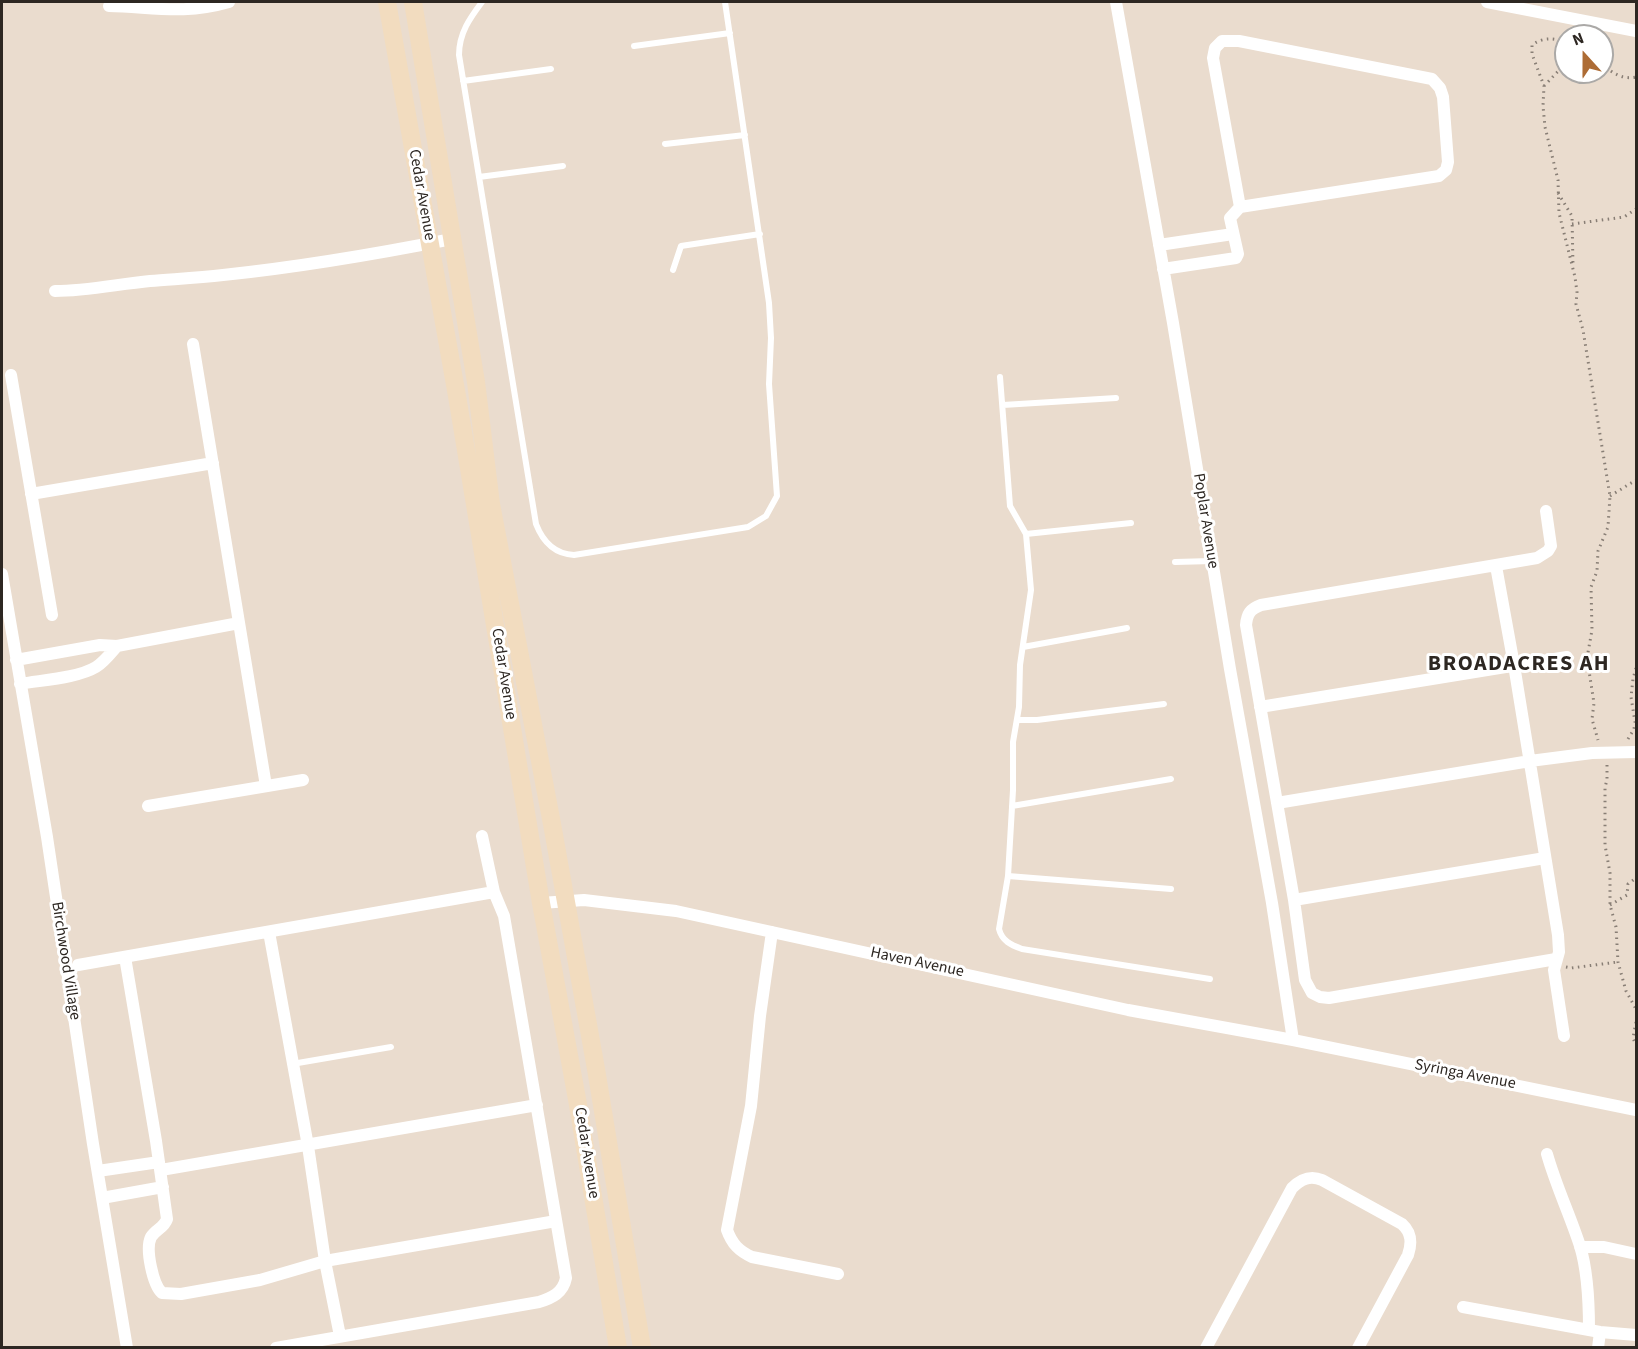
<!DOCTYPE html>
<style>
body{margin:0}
#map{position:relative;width:1638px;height:1349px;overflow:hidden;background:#eadcce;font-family:"Source Sans 3",sans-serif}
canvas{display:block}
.frame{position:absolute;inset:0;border:3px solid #2d2722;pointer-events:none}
.north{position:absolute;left:1554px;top:24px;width:60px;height:60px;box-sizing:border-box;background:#fff;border:2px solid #aba9a7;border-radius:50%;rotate:339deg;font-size:16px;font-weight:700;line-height:24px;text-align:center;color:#2d2722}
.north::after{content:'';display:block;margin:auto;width:21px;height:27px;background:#ad6c35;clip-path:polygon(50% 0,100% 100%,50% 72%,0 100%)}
</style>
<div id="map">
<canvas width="1638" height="1349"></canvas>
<div class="frame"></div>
<div class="north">N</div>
</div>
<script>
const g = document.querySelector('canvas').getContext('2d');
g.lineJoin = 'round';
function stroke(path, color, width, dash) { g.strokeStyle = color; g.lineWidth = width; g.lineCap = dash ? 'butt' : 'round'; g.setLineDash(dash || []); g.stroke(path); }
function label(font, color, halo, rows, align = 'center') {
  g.font = font + ' "Source Sans 3",sans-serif'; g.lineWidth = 6; g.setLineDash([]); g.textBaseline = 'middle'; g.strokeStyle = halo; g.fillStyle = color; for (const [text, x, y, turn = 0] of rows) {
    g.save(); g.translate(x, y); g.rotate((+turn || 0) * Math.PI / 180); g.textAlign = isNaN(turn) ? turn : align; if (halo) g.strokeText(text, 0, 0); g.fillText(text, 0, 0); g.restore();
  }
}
stroke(new Path2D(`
 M1566,42C1553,38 1543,37 1532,45V54L1544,86L1543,106L1545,127L1558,180L1559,213L1575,277L1577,292L1576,304L1583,330L1610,496L1608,527L1598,551L1597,571L1591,587L1592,630L1587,658L1594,703L1592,719L1598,740
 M1602,63C1611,73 1623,80 1636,77
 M1544,86L1566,63
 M1558,193L1572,216L1573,266
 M1572,224L1624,217L1636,209
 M1610,496L1636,480
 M1628,739L1634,729L1635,722L1631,697L1633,679L1636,668
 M1607,765V779L1605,788V845L1610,873V905L1616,927L1618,962L1626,991L1636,1009
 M1610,905L1627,895L1628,884L1636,878
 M1566,967L1571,968L1618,962
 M1636,1022L1633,1038L1636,1045`), '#887e75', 3, [1.5, 4.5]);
stroke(new Path2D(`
 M482,2C470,18 459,33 459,55L536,524C543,542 554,554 574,555L748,527L766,516L777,496L769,384L771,338L769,303L725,2
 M634,46L730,33
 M463,81L551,69
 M665,144L745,135
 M479,177L563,166
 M673,270L681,246L760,234
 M1000,377L1010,506L1026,534L1031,590L1020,665L1019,707L1013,742V790L1008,876L999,929C1002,941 1011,945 1022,949L1210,979
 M1003,405L1116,398
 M1026,534L1131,523
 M1175,562L1212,561
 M1023,647L1127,628
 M1017,720H1037L1164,704
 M1012,806L1171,779
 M1008,876L1171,889
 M292,1064L391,1047`), '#fff', 6);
stroke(new Path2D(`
 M1116,2L1173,323L1230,669L1272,903L1293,1040
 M1487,2L1636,31
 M109,6C153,7 184,15 229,2
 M1159,245L1233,234
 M1163,269L1236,258L1238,254L1230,218L1240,207L1439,176L1446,170L1448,162L1443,97L1440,88L1432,79L1239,41H1222L1215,48L1213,58L1240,207
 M55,291C87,291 118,284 150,281C174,279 198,278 223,275C300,267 376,254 452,239
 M193,344L266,786
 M11,375L52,615
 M31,494L213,463
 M1546,511L1551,546L1548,551L1537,558L1261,605C1250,609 1247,614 1246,625L1294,900L1305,980L1312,993L1320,997L1329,998L1556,959
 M1496,566L1514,665L1558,935L1559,952L1554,970L1564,1036
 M2,574L47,837L93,1144L127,1348
 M16,660L100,645L117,646L239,623
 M20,684C42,680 78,678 96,667C104,662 110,654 117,646
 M1260,707L1567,657
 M1277,803L1530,761L1592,753L1636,752
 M148,806L303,780
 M1294,900L1545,858
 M541,903L584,900L676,911L1128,1010L1293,1040L1636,1110
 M269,932L308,1146L325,1261L340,1336
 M772,932L760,1016L751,1106L727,1230C732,1244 739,1251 752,1257L838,1274
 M125,957L156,1141L167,1219C164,1228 156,1229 151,1237C145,1249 153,1285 162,1293L181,1294L260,1280L325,1261L556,1221
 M78,965L494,892
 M1547,1154C1556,1186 1570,1215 1580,1246C1588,1272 1589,1302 1589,1329
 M161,1170L537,1105
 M98,1171L159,1162
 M102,1198L163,1187
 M1580,1247H1604L1636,1254
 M1463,1307L1600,1332L1636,1335
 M276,1348L539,1302C552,1298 563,1293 566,1278L504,916L494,892L482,836
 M1206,1348L1292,1188C1301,1179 1310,1175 1322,1180L1402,1224C1412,1233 1412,1243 1408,1255L1358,1348
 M1598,1348L1600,1332`), '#fff', 12);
stroke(new Path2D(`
 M387,2L457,396L541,903L577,1099L618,1348
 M413,2L476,382L491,504L552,824L596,1069L642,1348`), '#f2dcbf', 18);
label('16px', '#2d2722', '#fff', [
 ["Cedar Avenue",421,195,80],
 ["Poplar Avenue",1205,521,81],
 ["Cedar Avenue",503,674,81],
 ["Birchwood Village",65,961,81],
 ["Haven Avenue",917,963,12],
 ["Syringa Avenue",1465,1075,11],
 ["Cedar Avenue",586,1153,81]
]);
g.letterSpacing = '1.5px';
label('bold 22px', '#2d2722', '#fff', [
 ["BROADACRES AH",1519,665]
]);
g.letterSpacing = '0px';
</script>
